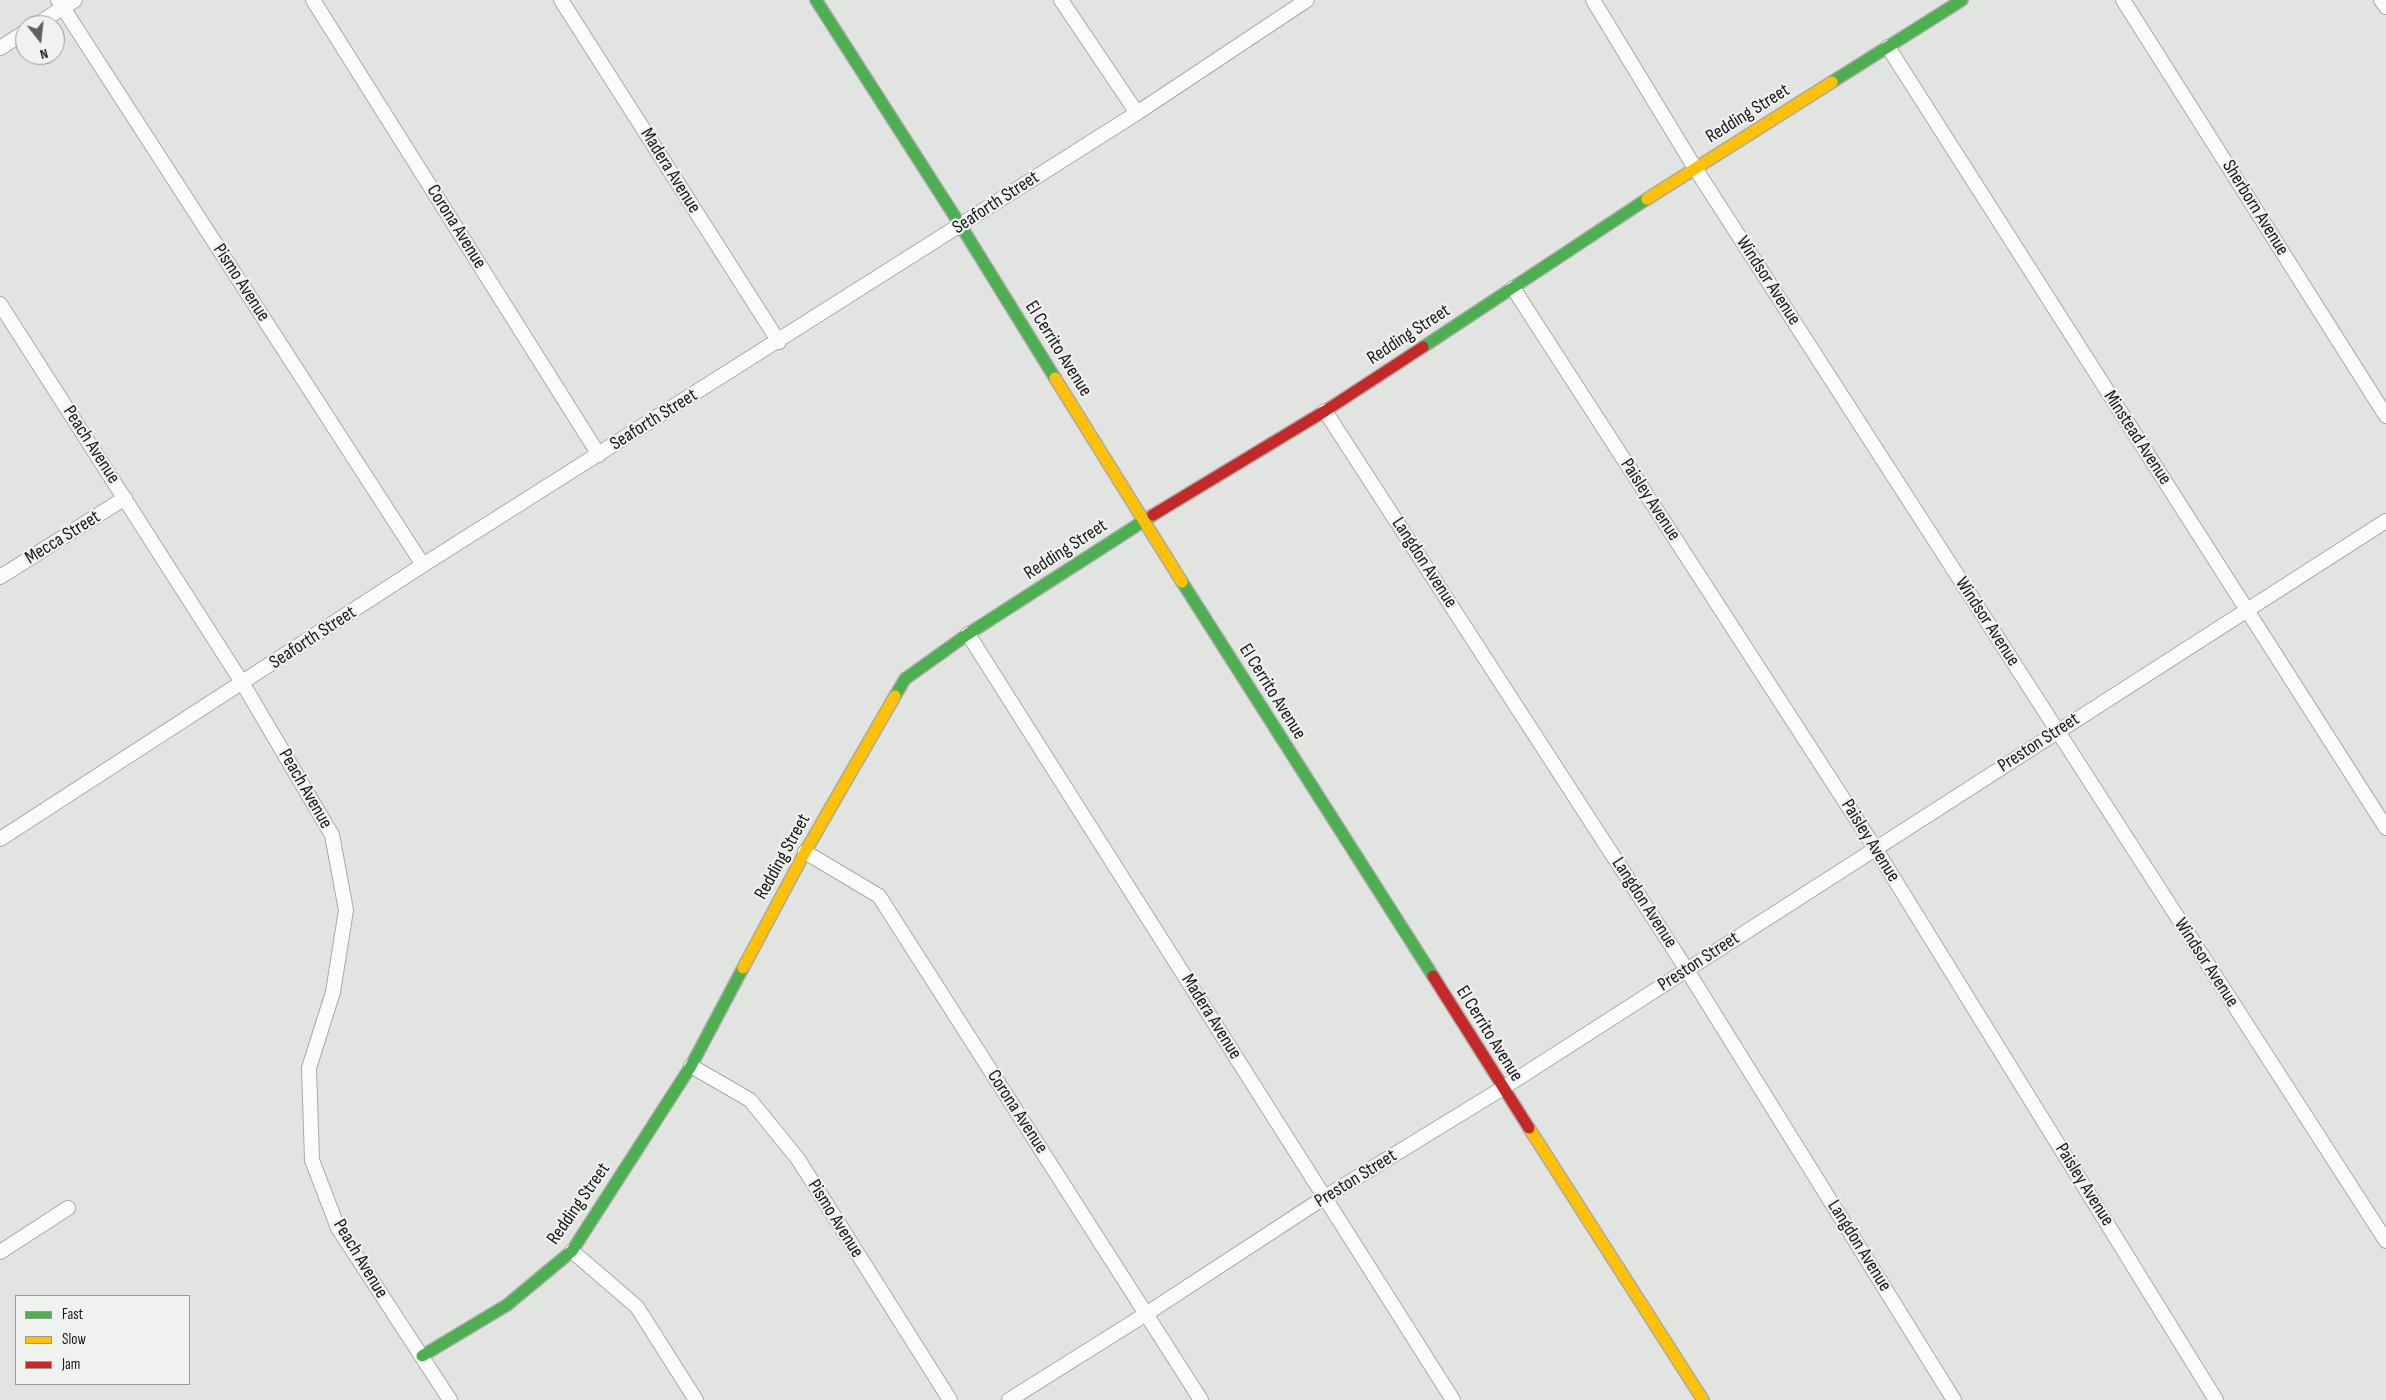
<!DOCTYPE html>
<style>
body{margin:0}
#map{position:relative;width:2386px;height:1400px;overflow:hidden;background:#e2e4e2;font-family:"Sofia Sans Condensed",sans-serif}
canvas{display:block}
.legend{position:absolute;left:15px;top:1295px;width:175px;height:90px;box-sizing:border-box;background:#eff2ee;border:1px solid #999b98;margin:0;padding:6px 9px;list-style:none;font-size:15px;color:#181918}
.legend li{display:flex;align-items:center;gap:10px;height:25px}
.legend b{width:25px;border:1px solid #999b98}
.north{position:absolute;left:15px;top:15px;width:50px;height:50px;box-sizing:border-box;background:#eff2ee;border:1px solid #999b98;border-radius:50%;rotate:164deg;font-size:14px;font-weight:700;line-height:20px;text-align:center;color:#181918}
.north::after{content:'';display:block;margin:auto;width:18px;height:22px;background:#5f605f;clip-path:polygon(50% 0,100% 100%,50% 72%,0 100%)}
</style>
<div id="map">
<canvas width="2386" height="1400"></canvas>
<ul class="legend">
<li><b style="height:6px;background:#4caf50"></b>Fast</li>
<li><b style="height:6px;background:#ffc107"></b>Slow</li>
<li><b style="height:6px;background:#c62828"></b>Jam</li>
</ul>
<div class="north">N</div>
</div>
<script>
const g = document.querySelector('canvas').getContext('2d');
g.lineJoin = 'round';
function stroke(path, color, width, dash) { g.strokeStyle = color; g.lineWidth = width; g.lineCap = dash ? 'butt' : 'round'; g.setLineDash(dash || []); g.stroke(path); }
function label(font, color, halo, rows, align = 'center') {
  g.font = font + ' "Sofia Sans Condensed",sans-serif'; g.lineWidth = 4.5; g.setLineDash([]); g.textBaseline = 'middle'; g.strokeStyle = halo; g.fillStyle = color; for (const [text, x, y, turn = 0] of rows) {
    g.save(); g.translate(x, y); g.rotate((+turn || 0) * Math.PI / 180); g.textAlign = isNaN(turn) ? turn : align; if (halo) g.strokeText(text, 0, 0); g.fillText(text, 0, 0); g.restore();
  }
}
const street = new Path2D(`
 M58,0L423,565
 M313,0L599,455
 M561,0L779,342
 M1061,0L1137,113
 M1593,0L1695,168L2386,1241
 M2123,0L2386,416
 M2381,0L2386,7
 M36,25L75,0
 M1888,47L2386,828
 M0,48L25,32
 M1513,288L1875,848L2216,1400
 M0,304L243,684L332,835L346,910L333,992L309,1068L312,1160L338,1228L450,1400
 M1325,411L1687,970L1954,1400
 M0,577L125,498
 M968,634L1453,1400
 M0,839L423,565L1137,113L1307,0
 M805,852L879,896L1201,1400
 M691,1066L750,1100L798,1159L950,1400
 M572,1251L637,1307L696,1400
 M0,1252L68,1208
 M1009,1400L1146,1314L1325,1197L1503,1088L2386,521`);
const fast = new Path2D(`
 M816,0L961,226L1055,378
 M1832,82L1962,0
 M1423,347L1647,199
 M1182,582L1433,976
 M895,696L905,679L968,634L1153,515
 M422,1356L507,1305L572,1251L691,1066L743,968`);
const slow = new Path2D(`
 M1647,199L1832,82
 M1055,378L1182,582
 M743,968L805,852L895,696
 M1529,1128L1703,1400`);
const jam = new Path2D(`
 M1153,515L1325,411L1423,347
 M1433,976L1529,1128`);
stroke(street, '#a9aaa8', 16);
stroke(fast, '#a9aaa8', 14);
stroke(slow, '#a9aaa8', 14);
stroke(jam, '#a9aaa8', 14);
stroke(street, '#fbfbfb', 14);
stroke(fast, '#4caf50', 11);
stroke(slow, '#ffc107', 11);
stroke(jam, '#c62828', 11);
label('19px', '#181918', '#eff2ee', [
 ["Redding Street",1748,114,-32],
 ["Madera Avenue",670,171,58],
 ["Seaforth Street",996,203,-33],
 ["Sherborn Avenue",2255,208,58],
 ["Corona Avenue",456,227,58],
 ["Windsor Avenue",1768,281,57],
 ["Pismo Avenue",241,283,57],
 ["Redding Street",1409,335,-33],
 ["El Cerrito Avenue",1058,349,58],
 ["Seaforth Street",654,420,-32],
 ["Minstead Avenue",2137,438,57],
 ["Peach Avenue",91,445,57],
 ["Paisley Avenue",1650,500,57],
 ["Mecca Street",63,538,-32],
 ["Redding Street",1066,550,-33],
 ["Langdon Avenue",1424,563,57],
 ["Windsor Avenue",1987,622,57],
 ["Seaforth Street",313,638,-33],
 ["El Cerrito Avenue",1272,692,58],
 ["Preston Street",2039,743,-33],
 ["Peach Avenue",305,789,60],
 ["Paisley Avenue",1870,841,58],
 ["Redding Street",783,857,-61],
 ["Langdon Avenue",1644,903,57],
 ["Preston Street",1699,962,-33],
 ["Windsor Avenue",2206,963,57],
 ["Madera Avenue",1211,1017,58],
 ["El Cerrito Avenue",1489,1034,58],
 ["Corona Avenue",1017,1112,57],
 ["Preston Street",1356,1179,-32],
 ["Paisley Avenue",2084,1185,58],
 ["Redding Street",579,1204,-55],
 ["Pismo Avenue",835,1219,58],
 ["Langdon Avenue",1859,1246,58],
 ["Peach Avenue",360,1259,59]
]);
</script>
